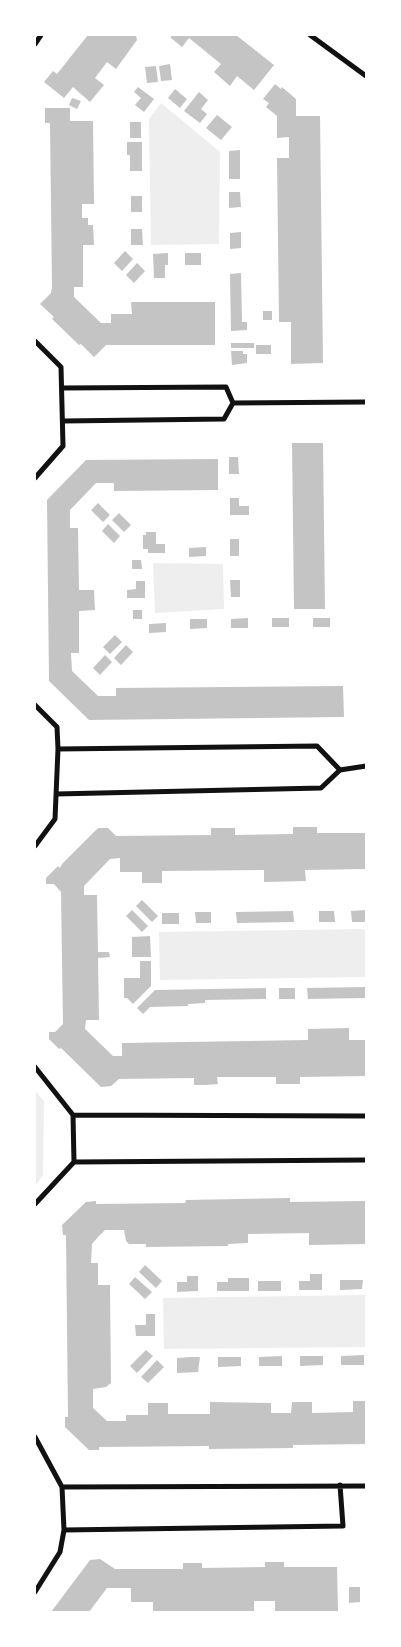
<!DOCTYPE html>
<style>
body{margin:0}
#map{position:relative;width:401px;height:1647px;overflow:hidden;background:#fff;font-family:"Varela Round",sans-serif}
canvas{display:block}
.frame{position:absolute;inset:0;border:36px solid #fff;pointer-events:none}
</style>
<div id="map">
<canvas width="401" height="1647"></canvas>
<div class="frame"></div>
</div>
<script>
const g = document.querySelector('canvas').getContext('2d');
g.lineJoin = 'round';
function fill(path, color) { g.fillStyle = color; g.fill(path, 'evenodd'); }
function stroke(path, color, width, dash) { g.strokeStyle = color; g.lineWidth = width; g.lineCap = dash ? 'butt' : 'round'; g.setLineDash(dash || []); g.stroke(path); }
fill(new Path2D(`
 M161,103L220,152L219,244L151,245L149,119Z
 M153,563L223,564L224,609L155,613Z
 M366,929V977L160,980L159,932Z
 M35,1091L44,1101L43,1175L35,1186Z
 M366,1295V1347L164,1349L163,1298Z`), '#eee');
fill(new Path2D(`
 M88,35H136L137,40L116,69L107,62L95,78L104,85L90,102L73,87L64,98L44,82L53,71L57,74Z
 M171,35H236L274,65L254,90L237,76L230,86L214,72L221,64L189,38L182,47L171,38Z
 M170,64L172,80L161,81L159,66Z
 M156,66L158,82L147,83L145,67Z
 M275,84L281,89L282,87L296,99V116H320L323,363L291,364V322H279L277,158H289V137L277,138V116L266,107L269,103L263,99Z
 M138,87L154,99L144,112L135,105L141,98L134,92Z
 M175,89L187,99L180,108L168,98Z
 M199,92L208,100L201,109L207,114L200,123L184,111Z
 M72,98L81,101L77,109L69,105Z
 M45,108H70V121H93L94,204H82V218H88V225H93L94,245H83V287H74V297L101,323H111V314H132L131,302H215V345H106L94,357L81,344L79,345L52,319L54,317L40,304L51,293L52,287L50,123H45Z
 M217,115L232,127L221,140L206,128Z
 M130,122H141V138H130Z
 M127,142H142V171H130V155H127Z
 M240,150V179H229V151Z
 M229,192H240L241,207L229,208Z
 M131,196H142V212H131Z
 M131,229H142L143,245H131Z
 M241,232V248L230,249V233Z
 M125,251L133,259L122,271L114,263Z
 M168,253V265H165V278H154L153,254Z
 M185,253H201V265H185Z
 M137,263L145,271L134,283L126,275Z
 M241,273L242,322H247V330L231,331L230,274Z
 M263,311H272V320H263Z
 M231,343H254V348H231Z
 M256,345H271V354H256Z
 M231,351H243V354H247V363L232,365Z
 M292,443H323L325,609H294Z
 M229,457H238L239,474H229Z
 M218,459V490L114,491V483H96L70,510V528H78L79,590H94L95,610L79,611V653H71L72,671L98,696H116V688L343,686L344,717L89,720L49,681L47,500L86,460Z
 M230,498H239V506H249V515H230Z
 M98,503L110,515L103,522L91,510Z
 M119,513L131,525L124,532L112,520Z
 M108,524L120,536L114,543L102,531Z
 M146,532H156V544H165V553H148V549H143V535H146Z
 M230,539H239V556H230Z
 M206,547V556L189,557V548Z
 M132,560H141L142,569H132Z
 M230,580H240V597H231Z
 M136,581H145V598H127V590L136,589Z
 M133,610H142V619H133Z
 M248,618V628H231V619Z
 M272,618H289V627H272Z
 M313,618H330V627H313Z
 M190,619H207V628L190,629Z
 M166,623V632L149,633V624Z
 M115,635L122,642L110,654L103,647Z
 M126,645L133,652L121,665L114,658Z
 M105,655L112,662L100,675L93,668Z
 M293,827H317V833H366V869L305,870L306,881L264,882V870L162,871V883H142V872H120V858L110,859L84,886V895H97L98,952H109L110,957L98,958L99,1020H86L85,1029L113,1056H122V1043L308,1040V1029L349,1028V1040H366V1076L300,1077V1084H276V1077H217L218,1084L206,1085H194V1078L119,1079L111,1086L101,1087L61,1048L59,1049L49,1039V1032H55L63,1024L61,892L54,884H46V878L58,866L60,868L62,864L98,828H108L116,836L211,835V828H235V835L293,834Z
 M142,900L158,916L152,922L136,906Z
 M132,910L148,926L142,932L126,916Z
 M366,910V922H352L351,911Z
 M293,911L294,922L237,923L236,912Z
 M319,911H334L335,922H319Z
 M195,912H211V923H196Z
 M162,913H179V924H162Z
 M150,936L151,957H132V937Z
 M140,961H151V986L133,1004L127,998H124V978H140Z
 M366,987V998L308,999L307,988Z
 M266,988V999L205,1000V1003L188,1004V1006L150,1007L143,1014L137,1008L155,990Z
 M279,988H295V999H279Z
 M290,1198V1202L366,1201V1244L309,1245V1233L248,1234V1243L228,1244V1246L146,1247V1244H129L126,1241L124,1230H105L98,1237L92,1244L91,1263H98V1285H110L111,1383L106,1387L93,1389V1408L107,1421H126V1415H148V1403H168V1414H210V1402L271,1403V1413H291L292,1402H312V1413L353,1412V1401H366V1444L293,1445V1448L209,1449V1446L99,1447V1450H89L65,1427V1417H68L66,1235H63L62,1225L86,1202L96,1201V1204L185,1203L186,1200Z
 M145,1265L162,1281L156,1288L139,1272Z
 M310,1274H322V1290H299V1281H310Z
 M187,1276H198V1291L177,1292V1282H187Z
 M135,1277L152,1292L145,1299L129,1284Z
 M228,1278H249V1291H217V1282H228Z
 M340,1280H363L362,1289L340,1290Z
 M258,1281H281V1291H258Z
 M146,1314H155V1336H136L135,1325H146Z
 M146,1350L153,1356L137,1373L130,1366Z
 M364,1355V1365H341V1356Z
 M282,1356V1366H259V1357Z
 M300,1356H323V1365L300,1366Z
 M191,1357H200L198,1372L177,1373V1358Z
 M218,1357H241V1366L218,1367Z
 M157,1360L164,1367L148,1383L141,1377Z
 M100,1559L115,1569H183V1563H202V1568L265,1567V1562H284V1567H337L338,1611L275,1612V1601H254V1612H153V1602H131V1588H107L89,1612H51L90,1560Z
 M349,1587H360V1602L349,1603Z`), '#c4c4c4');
stroke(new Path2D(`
 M310,35L366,76
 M35,44L41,35
 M35,341L61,367L63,446L35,478
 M62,388L226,387L233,403
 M233,403L366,402
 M63,421L224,419L233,403
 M35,705L57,727L58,749L55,819L35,846
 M58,749L317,746L340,770
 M56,794L321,788L340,770L366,766
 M35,1067L73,1115L74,1162L35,1204
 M73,1115L366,1116
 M74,1162L366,1160
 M35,1437L62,1487L64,1530L60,1552L35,1592
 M62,1487L366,1486
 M64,1530L343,1526L340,1485`), '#111', 5);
</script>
